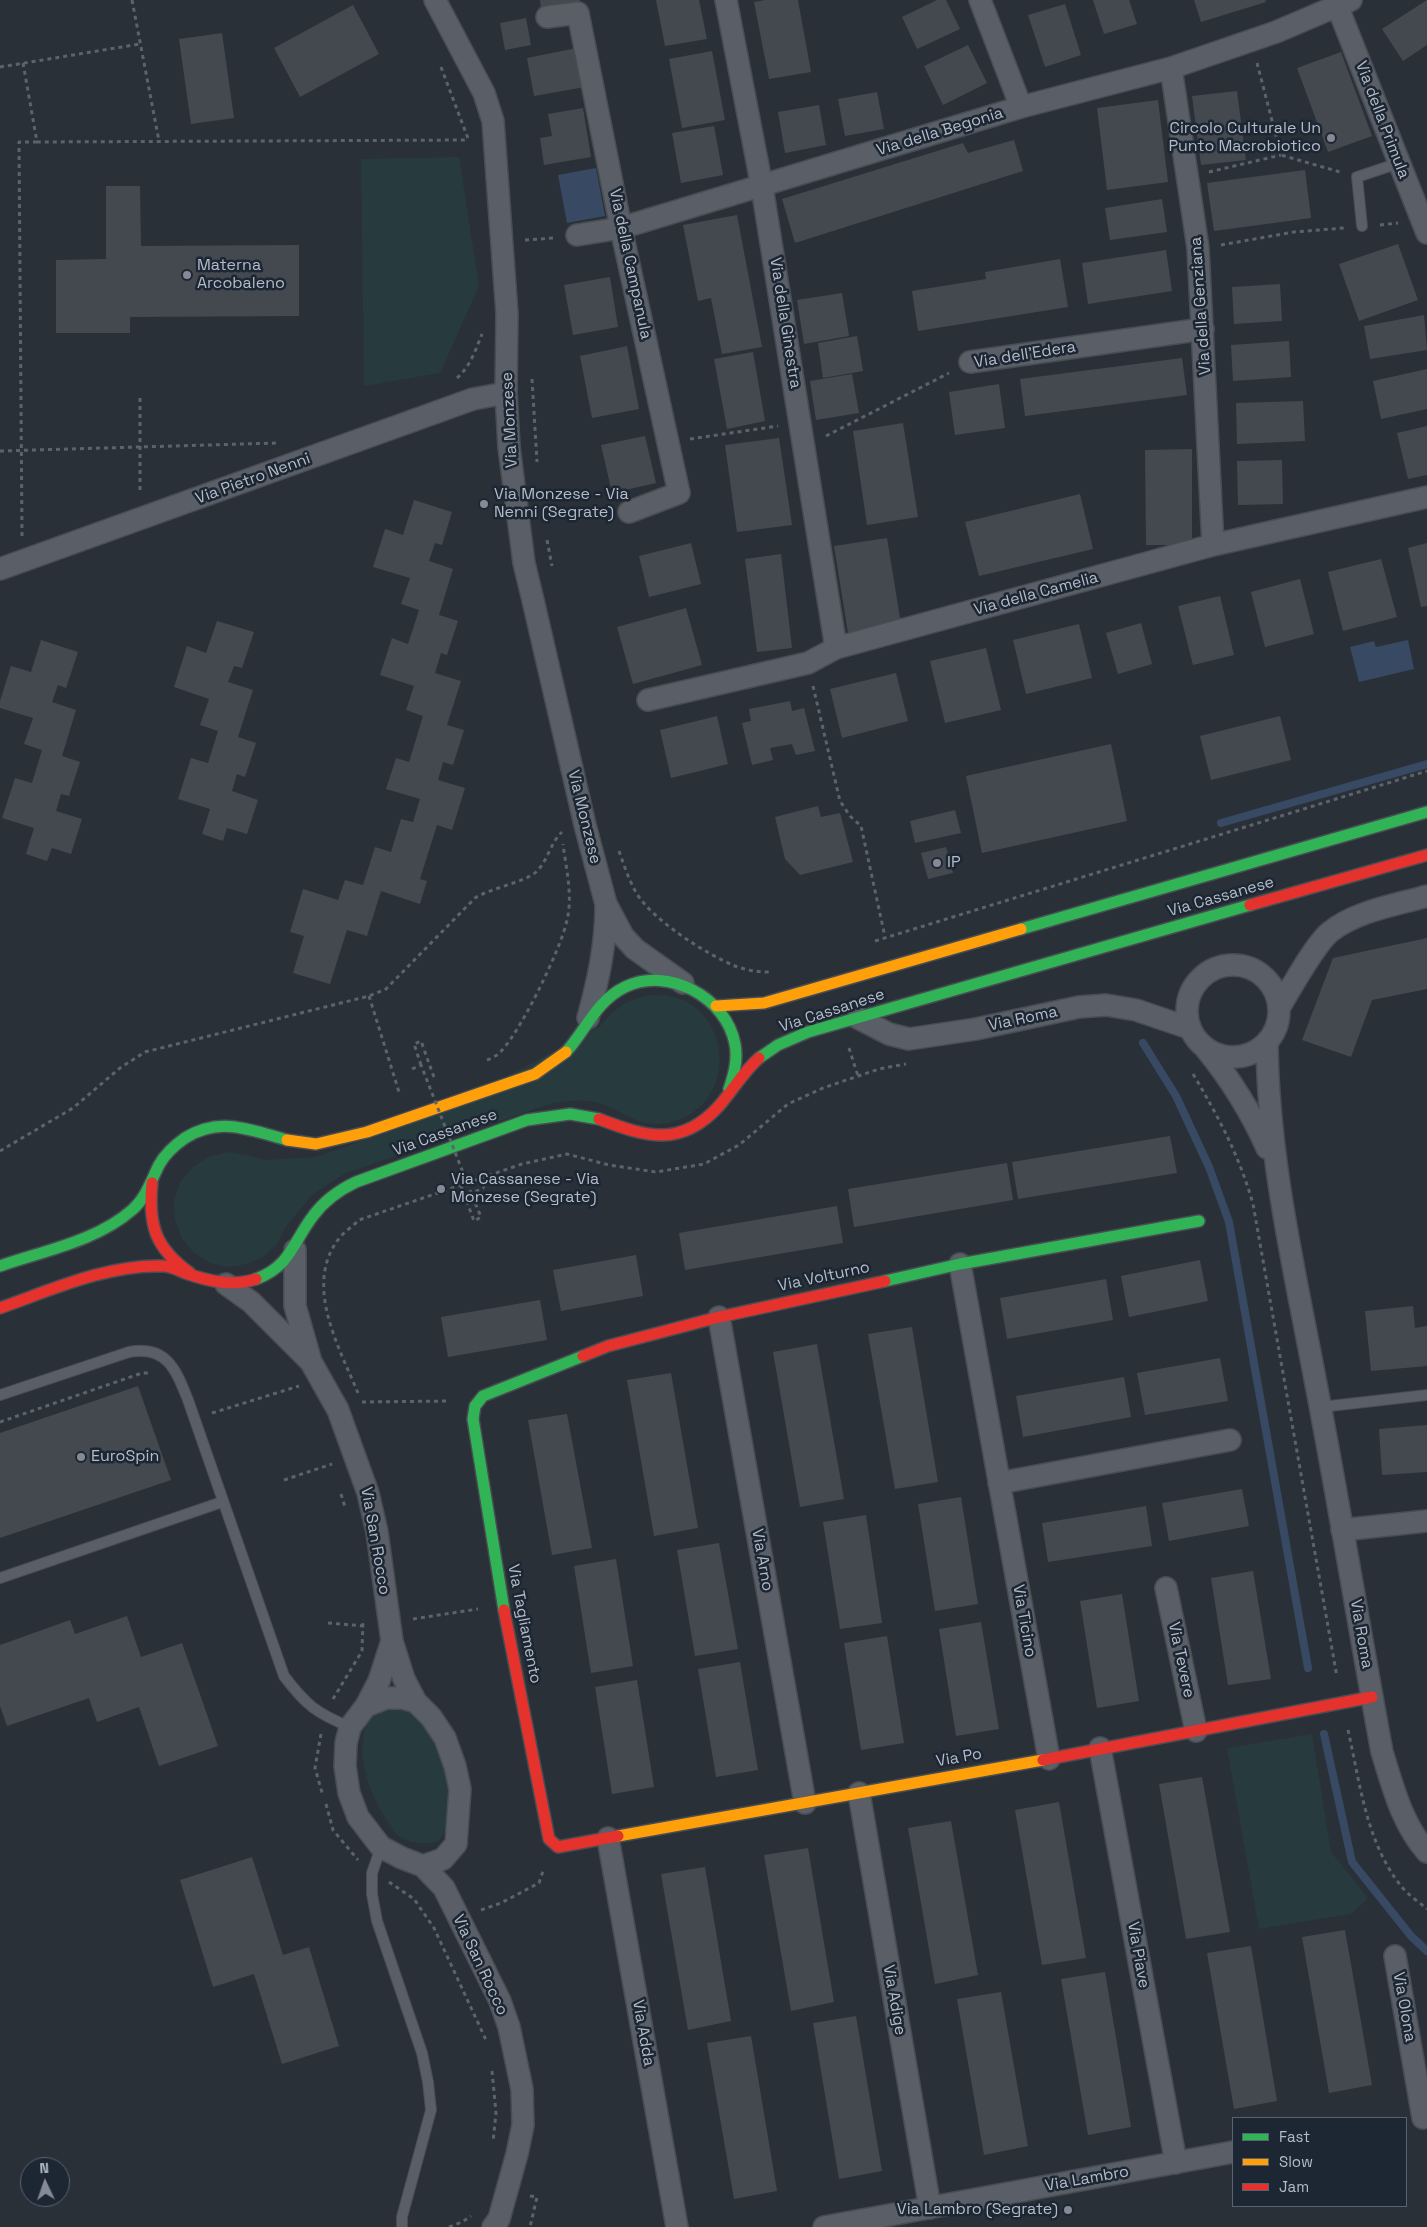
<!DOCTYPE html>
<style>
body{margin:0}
#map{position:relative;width:1427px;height:2227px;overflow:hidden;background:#2a3038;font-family:"Space Grotesk",sans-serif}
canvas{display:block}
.legend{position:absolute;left:1232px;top:2117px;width:175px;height:90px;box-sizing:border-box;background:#1d2633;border:1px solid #59626f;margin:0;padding:6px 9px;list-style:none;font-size:15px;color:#b4bcc9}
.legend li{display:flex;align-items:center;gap:10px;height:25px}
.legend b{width:25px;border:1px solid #59626f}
.north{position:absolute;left:20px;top:2157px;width:50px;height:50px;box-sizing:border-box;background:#1d2633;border:1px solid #59626f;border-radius:50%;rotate:357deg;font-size:14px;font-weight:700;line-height:20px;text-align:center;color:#b4bcc9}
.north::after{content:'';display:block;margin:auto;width:18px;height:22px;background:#848b96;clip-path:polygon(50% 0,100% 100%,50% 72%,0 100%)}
</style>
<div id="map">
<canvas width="1427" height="2227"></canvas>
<ul class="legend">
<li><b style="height:6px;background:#30b455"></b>Fast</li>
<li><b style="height:6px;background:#ff9f0a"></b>Slow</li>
<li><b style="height:6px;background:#e5322d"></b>Jam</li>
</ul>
<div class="north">N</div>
</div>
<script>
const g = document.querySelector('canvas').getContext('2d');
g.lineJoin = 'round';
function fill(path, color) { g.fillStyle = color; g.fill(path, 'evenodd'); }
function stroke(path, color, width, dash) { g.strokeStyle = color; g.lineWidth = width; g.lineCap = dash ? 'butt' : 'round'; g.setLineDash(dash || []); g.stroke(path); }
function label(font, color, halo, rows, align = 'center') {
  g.font = font + ' "Space Grotesk",sans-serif'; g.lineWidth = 5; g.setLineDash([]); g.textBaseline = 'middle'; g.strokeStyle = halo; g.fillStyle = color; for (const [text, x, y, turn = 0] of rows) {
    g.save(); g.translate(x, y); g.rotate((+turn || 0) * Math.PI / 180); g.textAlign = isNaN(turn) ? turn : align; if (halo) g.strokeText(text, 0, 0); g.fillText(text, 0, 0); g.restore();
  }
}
fill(new Path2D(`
 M459,157L479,286L440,373L364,386L361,159Z
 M653,995C663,995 674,996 683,1000C737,1026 730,1109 671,1122C639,1130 626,1112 599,1103C584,1099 568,1101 553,1103L346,1173L313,1194L285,1228L277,1244L263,1257L247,1264L228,1267L210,1263L194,1253L182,1239L175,1220L174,1201L180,1182L193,1167L209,1157L228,1152L247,1155L265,1160L316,1157L434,1116L600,1026C618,1006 626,999 653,995Z
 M408,1705L430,1730L451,1779L446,1829L439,1841C424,1845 413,1844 399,1836C394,1833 390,1825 387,1820C366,1789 352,1744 373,1710Z
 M1312,1734L1331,1852L1368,1898L1351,1914L1259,1929L1227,1748Z`), '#273a3e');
fill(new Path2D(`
 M596,168L605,216L567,223L558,175Z
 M1408,640L1414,669L1359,682L1350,647L1374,641L1376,647Z`), '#384963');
stroke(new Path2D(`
 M1221,823L1427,764
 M1143,1043L1176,1096L1209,1167L1229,1222L1308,1668
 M1324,1734L1352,1862L1411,1936L1427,1951`), '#384963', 8);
fill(new Path2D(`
 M540,0H580V1L541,8Z
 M656,0H699L707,39L665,46Z
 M765,0H798L811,72L769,79L754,2Z
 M937,0H946L960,29L917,49L902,17Z
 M1093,0H1129L1137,24L1104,34Z
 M1194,0H1265L1266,2L1201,22Z
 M1427,0V45L1403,61L1382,29Z
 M1065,4L1081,55L1045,67L1028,15Z
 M353,5L379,54L300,97L274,48Z
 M526,18L531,45L505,50L500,23Z
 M222,33L234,118L191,124L179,39Z
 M968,45L987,83L943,105L924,66Z
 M577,48L585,87L534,96L527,58Z
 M712,51L725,120L682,128L669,59Z
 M1341,52L1372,136L1328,152L1297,68Z
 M1237,91L1246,160L1201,165L1192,96Z
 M877,92L884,129L845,136L838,99Z
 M1158,100L1168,182L1107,190L1097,108Z
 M819,105L826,145L785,153L778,112Z
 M583,108L591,157L544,165L540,138L552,136L548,114Z
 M714,126L723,175L681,183L672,133Z
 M1014,140L1023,171L795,243L782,199L963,143L968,153Z
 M1305,170L1311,218L1214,231L1207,183Z
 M106,186H140L141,246L299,245V316L130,317V333H56V260L106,259Z
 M1162,199L1167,232L1110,240L1105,208Z
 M737,215L762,347L722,354L711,298L698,301L683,225Z
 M1398,244L1418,300L1359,321L1339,264Z
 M1166,250L1172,291L1088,304L1082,263Z
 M1060,259L1068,307L918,331L912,291L986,279L985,272Z
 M610,277L618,327L573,335L564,285Z
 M1280,284L1282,321L1234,324L1232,287Z
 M842,293L849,336L804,344L797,300Z
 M1424,315L1427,350L1370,359L1364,326Z
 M857,336L863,371L823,378L818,343Z
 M1289,341L1291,377L1233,381L1231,345Z
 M627,346L639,409L592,418L580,356Z
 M753,352L765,421L727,429L714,359Z
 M1182,358L1187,395L1025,416L1020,379Z
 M1427,369V409L1381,419L1373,381Z
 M852,374L859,413L816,420L810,381Z
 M999,384L1005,428L955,435L949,392Z
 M1303,401L1305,441L1237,444L1236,403Z
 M903,423L918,517L867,525L853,431Z
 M1427,426V475L1408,479L1397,433Z
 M645,436L656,483L612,493L601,445Z
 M779,438L792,525L737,532L725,445Z
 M1192,449V545H1146L1145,450Z
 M1282,460L1283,504L1238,505L1237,461Z
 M1080,494L1093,549L979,576L965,522Z
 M414,500L452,512L442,545L435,543L429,561L453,569L439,615L458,621L447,655L441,653L435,673L461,681L447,725L464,730L453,765L443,762L438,780L465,788L452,830L437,825L420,879L427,881L420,904L381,891L367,936L347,930L330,984L293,973L304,936L290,932L303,889L338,900L345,880L363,885L375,847L391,852L401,819L413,822L420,799L386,789L396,758L409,762L423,716L406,710L414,686L380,675L392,638L408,644L419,610L401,604L410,578L373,567L385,529L403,535Z
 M887,538L901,624L848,633L834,546Z
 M691,543L701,584L649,597L639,556Z
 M1427,543V606L1421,607L1408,548Z
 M781,554L792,648L757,652L745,559Z
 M1381,559L1397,617L1343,631L1328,572Z
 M1300,579L1314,634L1265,647L1251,592Z
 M1220,596L1234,655L1193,665L1178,606Z
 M686,608L702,665L633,684L617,627Z
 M217,621L254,632L242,668L234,666L228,682L253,690L238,737L256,743L245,777L237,774L232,791L258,800L247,834L227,828L223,841L202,834L210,809L178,799L191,758L208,763L218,731L200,725L209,699L174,687L187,646L206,653Z
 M1141,623L1152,664L1118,674L1106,633Z
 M1079,624L1092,678L1026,694L1013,640Z
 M41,640L78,652L66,688L58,685L52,702L76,710L62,756L80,762L69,796L61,794L56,811L82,819L71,854L52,848L47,861L26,854L34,828L2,818L15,778L32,783L42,750L24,744L33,718L0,708V701L11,666L31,672Z
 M986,648L1001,710L945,723L930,661Z
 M896,673L908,721L842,738L830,689Z
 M790,701L792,711L804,708L815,751L796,755L792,744L770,748L773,760L752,765L742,723L751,721L749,709Z
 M717,716L728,764L671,778L660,730Z
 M1280,716L1291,760L1211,780L1200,736Z
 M1111,744L1127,821L982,853L966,776Z
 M818,806L821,817L840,813L853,862L800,875L785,859L775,817Z
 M955,810L961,833L915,843L910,821Z
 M946,847L953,873L928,879L921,853Z
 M1427,938V989L1372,1000L1351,1057L1302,1040L1333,958Z
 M1170,1136L1177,1173L1018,1199L1012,1162Z
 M1007,1163L1013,1200L854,1227L848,1189Z
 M837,1206L843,1243L685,1270L679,1233Z
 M636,1255L643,1296L561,1311L553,1270Z
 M1200,1260L1208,1301L1129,1317L1121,1276Z
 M1106,1279L1113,1320L1007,1339L1000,1298Z
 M540,1300L547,1340L448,1357L441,1317Z
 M1413,1306L1415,1328L1427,1326V1366L1371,1371L1365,1311Z
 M912,1327L938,1482L895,1489L868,1334Z
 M817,1344L844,1499L800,1507L773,1352Z
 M1220,1358L1228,1401L1145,1415L1137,1373Z
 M671,1373L698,1528L654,1536L627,1380Z
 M1124,1377L1131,1417L1023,1437L1016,1396Z
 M138,1386L171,1480L0,1538V1433Z
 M567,1414L592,1548L552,1555L528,1420Z
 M1427,1425V1472L1382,1475L1379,1429Z
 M1242,1489L1249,1526L1169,1541L1162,1503Z
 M961,1497L978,1604L935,1611L918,1504Z
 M1146,1506L1152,1546L1048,1562L1042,1523Z
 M866,1515L882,1623L840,1629L823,1522Z
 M719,1543L738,1649L695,1656L677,1550Z
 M616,1559L633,1666L591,1673L574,1566Z
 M1253,1571L1271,1679L1228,1685L1211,1578Z
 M1122,1594L1139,1701L1097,1708L1080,1601Z
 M127,1616L141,1657L182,1643L218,1746L159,1766L139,1707L97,1722L89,1698L7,1726L0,1706V1645L70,1620L75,1634Z
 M981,1622L999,1729L956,1736L939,1629Z
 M887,1636L904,1743L861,1750L844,1643Z
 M740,1662L758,1770L716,1777L698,1669Z
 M637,1680L654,1787L612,1794L595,1687Z
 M1202,1777L1230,1932L1186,1939L1159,1784Z
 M1059,1802L1086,1958L1042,1965L1015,1810Z
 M951,1821L978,1975L935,1984L908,1828Z
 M808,1848L834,2002L791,2011L764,1855Z
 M252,1857L283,1955L309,1947L339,2046L282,2064L254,1974L213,1987L180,1880Z
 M705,1867L731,2021L688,2030L661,1874Z
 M1345,1930L1372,2085L1329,2093L1302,1937Z
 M1251,1946L1277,2101L1234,2109L1207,1953Z
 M1105,1972L1131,2127L1088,2135L1061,1979Z
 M1001,1992L1028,2146L984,2155L957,1999Z
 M856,2016L882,2171L839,2179L813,2023Z
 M751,2036L777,2191L734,2199L707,2043Z`), '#444950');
const lane = new Path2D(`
 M1362,226L1357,177L1399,163
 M0,1395L129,1352C167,1345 176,1370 188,1400L284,1676C306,1705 316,1713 350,1727
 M1321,1407L1427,1395
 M0,1578L222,1502
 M381,1847L372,1873V1894L377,1921L422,2053L428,2082L431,2110L402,2217V2227`);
const street = new Path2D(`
 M435,0L484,93L493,121L507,314L506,393L509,447L524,563L532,596L585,825L606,904L623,936L635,949L683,983
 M726,0L762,187L836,648
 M980,0L1021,107
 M1335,0L1427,233
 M547,17L578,13L621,228L679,493L629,512
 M1171,68L1198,248L1213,545
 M577,235L621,228L1021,107L1171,68L1276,32L1351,0
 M970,362L1203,329
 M0,569L473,399L506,393
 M648,700L808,663L836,648L1213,545L1427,497
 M1187 1011a46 46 0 1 1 92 0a46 46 0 1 1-92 0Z
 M1279,1008C1290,990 1315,944 1330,932C1356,911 1396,905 1427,896
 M588,1018C598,981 606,945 606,906
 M858,1018L889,1034L909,1039L976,1029L1079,1007L1106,1005L1136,1010L1189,1028
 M1267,1043C1268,1157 1294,1268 1315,1379C1339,1503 1359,1628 1382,1752C1393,1787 1402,1824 1427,1852
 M1206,1049C1231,1080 1251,1112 1267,1148
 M295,1250V1306L311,1362L338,1410L368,1493L377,1532L392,1641L404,1679L416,1702
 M960,1264L1049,1759
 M226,1284L251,1302L309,1360
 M719,1317L805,1803
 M999,1483L1230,1440
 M1342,1530L1427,1521
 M1166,1588L1196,1731
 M386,1698H402L416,1702L431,1717L445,1738L455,1766L460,1789L456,1844L443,1859L423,1866L402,1858L381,1847L358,1817L349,1793L345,1766L346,1743L350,1727L366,1706Z
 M366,1706L379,1681L392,1641
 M1100,1748L1176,2163
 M859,1793L930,2208
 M608,1838L677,2227
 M423,1866L444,1888L500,2001L509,2027L522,2089L523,2125L517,2154L499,2219L493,2227
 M1395,1956L1423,2118
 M824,2227L1233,2152`);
const fast = new Path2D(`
 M1021,929L1427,812
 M566,1052C586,1030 596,1001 625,987C668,966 726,997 735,1044C738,1060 734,1074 729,1089
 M759,1058L778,1045L808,1032L1250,905
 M0,1266C43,1251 97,1241 132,1210C146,1198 151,1181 159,1165C165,1154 175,1145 185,1138C220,1116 251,1130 287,1140
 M256,1279C291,1266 293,1242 313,1216C324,1201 339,1190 356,1182L527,1120L570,1114L599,1119
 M885,1281L960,1264L1199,1221
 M504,1610L473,1419L475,1406L483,1396L583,1356`);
const slow = new Path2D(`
 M716,1006L764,1003L1021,929
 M287,1140L316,1144L367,1132L535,1074L566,1052
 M618,1836L1043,1760`);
const jam = new Path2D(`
 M1250,905L1427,855
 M599,1119C646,1137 681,1148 719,1106C733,1090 743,1072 759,1058
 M152,1183C148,1225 155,1248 190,1273
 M0,1308C51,1290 108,1264 163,1266C171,1266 178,1270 185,1273C208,1281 233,1287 256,1279
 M583,1356L608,1346L719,1317L885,1281
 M504,1610L549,1839L558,1847L618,1836
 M1043,1760L1372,1697`);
stroke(lane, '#484c53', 12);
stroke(street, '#484c53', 24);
stroke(fast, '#484c53', 14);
stroke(slow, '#484c53', 14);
stroke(jam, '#484c53', 14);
stroke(new Path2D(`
 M132,0L159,141
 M23,63L37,142L468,140
 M1257,63L1281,155L1340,172
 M0,67L140,44
 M441,67L469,141
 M1209,172L1281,155
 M1380,225L1398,223
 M525,240L554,238
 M1221,245L1294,232L1344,228
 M457,378C470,367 476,349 482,334
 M532,379L537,462
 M826,436L949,373
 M690,439L778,426
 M0,451L277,443
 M140,490V395
 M22,536L19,142H37
 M547,540L552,566
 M813,686L840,801L850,816L861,826L885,937
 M619,851C624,865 629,881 637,894C654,921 706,954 735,966C746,970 757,972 769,972
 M875,941L1427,771
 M369,996L399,1092
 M849,1048L858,1076
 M487,1060C490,1059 494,1057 497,1055C517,1040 562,947 567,920C573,896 566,868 563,844
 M421,1065L414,1044L421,1041L435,1080
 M1193,1074C1219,1118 1239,1155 1253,1204L1337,1677
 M0,1151L73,1108L120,1068L145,1052L369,996L386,989L475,898C491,888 525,882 536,872C548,861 550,843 562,832
 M481,1179L484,1188
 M461,1186L474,1221L481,1217L471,1193
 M358,1393C339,1347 301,1281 342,1235C347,1230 354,1225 359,1220L522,1164L567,1154L609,1165L656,1172L704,1164L739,1145L788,1104L823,1088L879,1069L906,1064
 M362,1402L449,1401
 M212,1413L299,1386
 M0,1422L142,1373H150
 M284,1480L332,1464
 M341,1494L345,1507
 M413,1619L478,1609
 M328,1623L364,1626
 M333,1699L362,1651L363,1619
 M1348,1730C1360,1783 1366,1842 1401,1886C1408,1895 1419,1902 1427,1909
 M321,1734L315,1768L323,1796
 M326,1804L333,1830L358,1860
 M389,1882L414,1899L434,1928L486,2040
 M481,1910L501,1903L539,1883L544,1868
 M492,2071L496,2113L493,2142
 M530,2196L537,2197L530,2227
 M449,2227L462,2222L471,2216`), '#5d636a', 3, [4, 4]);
stroke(lane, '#5a5e66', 10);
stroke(street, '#5a5e66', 21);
stroke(fast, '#30b455', 11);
stroke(slow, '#ff9f0a', 11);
stroke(jam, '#e5322d', 11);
stroke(new Path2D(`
 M412,1069L421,1065L471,1193L484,1188`), '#5d636a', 3, [4, 4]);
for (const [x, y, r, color] of [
 [1331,138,5,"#848b96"],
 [187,275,5,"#848b96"],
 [484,504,5,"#848b96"],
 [937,863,5,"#848b96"],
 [441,1189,5,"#848b96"],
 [81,1457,5,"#848b96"],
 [1068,2210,5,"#848b96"]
]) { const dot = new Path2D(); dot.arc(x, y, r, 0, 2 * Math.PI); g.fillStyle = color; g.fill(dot); stroke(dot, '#1d2633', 2); }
label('16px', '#b4bcc9', '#1d2633', [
 ["Via della Primula",1382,120,69],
 ["Via della Begonia",940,132,-17],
 ["Via della Campanula",630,264,78],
 ["Via della Genziana",1201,306,-94],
 ["Via della Ginestra",785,323,81],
 ["Via dell'Edera",1025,355,-9],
 ["Via Monzese",510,420,-93],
 ["Via Pietro Nenni",253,479,-20],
 ["Via della Camelia",1036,594,-15],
 ["Via Monzese",584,817,76],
 ["Via Cassanese",1221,897,-16],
 ["Via Cassanese",832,1011,-18],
 ["Via Roma",1023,1019,-12],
 ["Via Cassanese",445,1133,-20],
 ["Via Volturno",824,1277,-12],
 ["Via San Rocco",375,1541,80],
 ["Via Arno",762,1560,80],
 ["Via Ticino",1024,1621,80],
 ["Via Tagliamento",524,1624,79],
 ["Via Roma",1361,1634,80],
 ["Via Tevere",1181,1660,78],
 ["Via Po",959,1758,-10],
 ["Via Piave",1138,1955,80],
 ["Via San Rocco",480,1965,65],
 ["Via Adige",894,2000,80],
 ["Via Olona",1404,2007,80],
 ["Via Adda",643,2033,80],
 ["Via Lambro",1087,2179,-10]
]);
label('16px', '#b4bcc9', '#1d2633', [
 ["Circolo Culturale Un",1321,129,"right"],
 ["Punto Macrobiotico",1321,147,"right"],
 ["Materna",197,266],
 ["Arcobaleno",197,284],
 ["Via Monzese - Via",494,495],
 ["Nenni (Segrate)",494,513],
 ["IP",947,863],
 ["Via Cassanese - Via",451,1180],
 ["Monzese (Segrate)",451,1198],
 ["EuroSpin",91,1457],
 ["Via Lambro (Segrate)",1058,2210,"right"]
], 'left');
</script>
